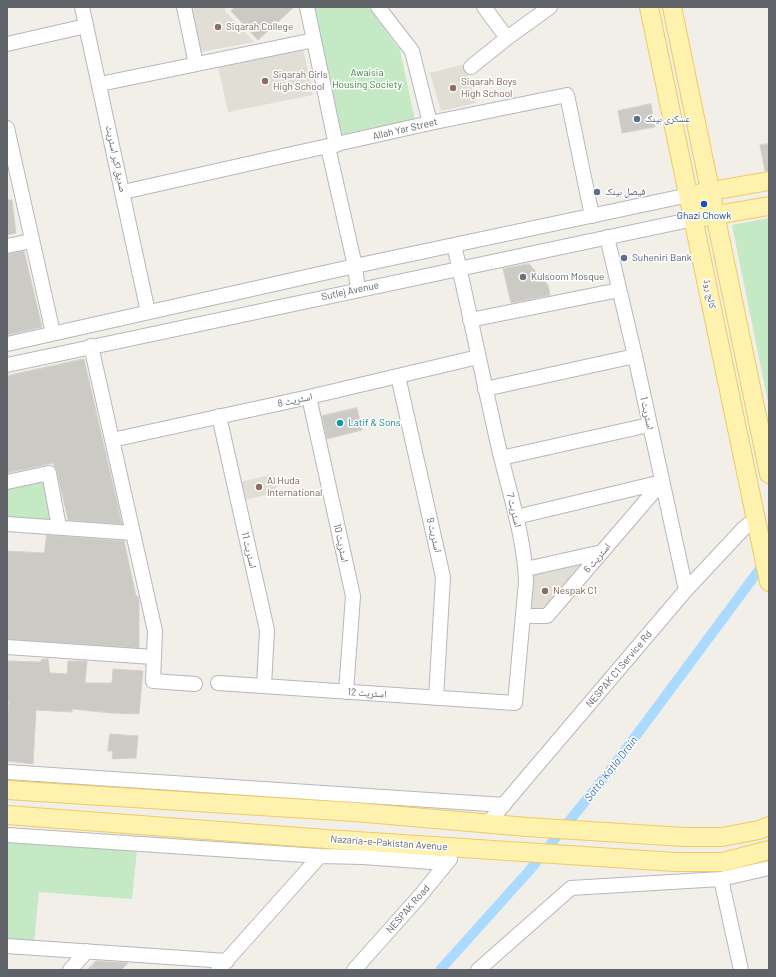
<!DOCTYPE html>
<meta charset="utf-8">
<style>
body{margin:0}
#map{position:relative;width:776px;height:977px;overflow:hidden;background:#f1efe8;font-family:Barlow,sans-serif}
canvas{display:block}
.frame{position:absolute;inset:0;border:8px solid #5f6368;pointer-events:none}
</style>
<div id="map">
<canvas width="776" height="977"></canvas>
<div class="frame"></div>
</div>
<script>
const g = document.querySelector('canvas').getContext('2d');
g.lineJoin = 'round';
function fill(path, color) { g.fillStyle = color; g.fill(path, 'evenodd'); }
function stroke(path, color, width, dash) { g.strokeStyle = color; g.lineWidth = width; g.lineCap = dash ? 'butt' : 'round'; g.setLineDash(dash || []); g.stroke(path); }
function label(font, color, halo, rows, align = 'center') {
  g.font = font + ' Barlow,"Noto Naskh Arabic",sans-serif'; g.lineWidth = 3; g.setLineDash([]); g.textBaseline = 'middle'; g.strokeStyle = halo; g.fillStyle = color; for (const [text, x, y, turn = 0] of rows) {
    g.save(); g.translate(x, y); g.rotate((+turn || 0) * Math.PI / 180); g.textAlign = isNaN(turn) ? turn : align; if (halo) g.strokeText(text, 0, 0); g.fillText(text, 0, 0); g.restore();
  }
}
fill(new Path2D(`
 M191,7H224L226,12L254,42L201,52Z
 M303,49L313,95L228,112L218,66Z
 M465,64L476,103L441,111L430,73Z
 M273,474L278,492L245,500L241,482Z
 M581,564L547,608L528,610L532,574Z`), '#e1ded6');
fill(new Path2D(`
 M312,7H368L400,50L415,120L340,135Z
 M769,218V407L732,225Z
 M43,478L53,521L7,518V486Z
 M7,840L137,850L132,899L39,892L34,942L7,939Z`), '#c5e8c5');
stroke(new Path2D(`
 M440,970L529,871L612,768L765,562`), '#aadaff', 10);
const building = new Path2D(`
 M236,7H294L258,40L231,11Z
 M651,104L655,127L622,133L618,111Z
 M769,144V171H765L760,145Z
 M7,200H12L16,233L7,235Z
 M24,251L42,327L7,335V254Z
 M529,264L548,285L550,295L511,303L503,269Z
 M84,359L113,485L122,524L68,520L57,471L53,463L7,473V376Z
 M357,408L362,430L327,439L322,416Z
 M47,535L124,541L136,596H138L139,600V648L7,639V551L44,553Z
 M48,659L50,673L67,674L68,661H87L85,683H112L113,669L143,671L139,714L111,713L72,709V712L36,710L33,764L7,761V724L9,702H7V661L41,662V660Z
 M110,734L138,736L136,758L112,759L113,751H108Z
 M96,961L128,963L121,970H87Z`);
fill(building, '#cccac5');
stroke(building, '#d6d1c6', 1);
const minor = new Path2D(`
 M82,7L148,312
 M184,7L196,64
 M307,7L336,145
 M378,7L412,51L430,123
 M484,7L507,38
 M7,44L86,26
 M471,67L507,38L550,7
 M100,84L314,40
 M7,128L53,333
 M328,147L355,266L358,290
 M123,192L430,123L567,95L592,216
 M607,237L635,356L686,590
 M7,246L31,241
 M470,320L619,290
 M7,344L355,266L689,195
 M91,346L155,631L153,681L195,684
 M7,365L694,219
 M398,376L443,577L436,698
 M485,389L635,356
 M309,397L353,596L346,692
 M219,416L267,630L264,686
 M112,440L309,397L478,357
 M501,458L649,425
 M7,482L49,473L59,527
 M516,517L662,482
 M7,524L133,533
 M526,569L602,552
 M523,616H547L662,482
 M7,647L153,657
 M218,683L515,703L526,582C525,541 510,494 500,453C484,384 470,314 454,245
 M7,772L504,805
 M488,823L686,590L743,529L749,524L756,522
 M7,835L320,856L363,857L446,863
 M721,879L741,970
 M7,946L227,961
 M70,970L87,951
 M218,970L320,856
 M354,970L419,897L450,859
 M478,970L571,888L721,879L769,868`);
const major = new Path2D(`
 M649,7L769,582
 M672,7L769,474
 M700,193L769,181
 M705,217L769,206
 M7,790L355,812L527,827L684,837H722L759,830L769,826
 M7,815L326,839L675,862H723L769,850`);
stroke(minor, '#b5b8bc', 16);
stroke(major, '#f2c960', 20);
stroke(minor, '#fff', 14);
stroke(major, '#fff2af', 18);
for (const [x, y, r, color] of [
 [218,27,4,"#8d6e63"],
 [265,81,4,"#8d6e63"],
 [453,88,4,"#8d6e63"],
 [637,119,4,"#5c6f8a"],
 [597,192,4,"#5c6f8a"],
 [704,204,4,"#1a4fb4"],
 [624,258,4,"#5c6f8a"],
 [523,277,4,"#6b7280"],
 [340,423,4,"#0f9aa8"],
 [259,487,4,"#8d6e63"],
 [545,591,4,"#8d6e63"]
]) { const dot = new Path2D(); dot.arc(x, y, r, 0, 2 * Math.PI); g.fillStyle = color; g.fill(dot); stroke(dot, '#fff', 1.5); }
label('10px', '#785e54', '#fff', [
 ["Siqarah College",226,27],
 ["Siqarah Girls",273,75],
 ["High School",273,87],
 ["Siqarah Boys",461,82],
 ["High School",461,94],
 ["Al Huda",267,481],
 ["International",267,493],
 ["Nespak C1",553,591]
], 'left');
label('10px', '#348238', '#fff', [
 ["Awaisia",367,73],
 ["Housing Society",367,85]
]);
label('10px', '#4e5e75', '#fff', [
 ["عسکری بینک",645,119],
 ["فیصل بینک",605,192],
 ["Suheniri Bank",632,258]
], 'left');
label('10px', '#5f6368', '#fff', [
 ["Allah Yar Street",405,129,-13],
 ["صدیق اکبر اسٹریٹ",116,159,78],
 ["Sutlej Avenue",350,291,-12],
 ["کالج روڈ",710,294,78],
 ["اسٹریٹ 8",295,400,-12],
 ["اسٹریٹ 1",647,413,78],
 ["اسٹریٹ 7",514,510,77],
 ["اسٹریٹ 9",434,535,77],
 ["اسٹریٹ 10",341,543,78],
 ["اسٹریٹ 11",249,550,77],
 ["اسٹریٹ 6",597,558,-49],
 ["NESPAK C1 Service Rd",619,669,-50],
 ["اسٹریٹ 12",367,693,4],
 ["Nazaria-e-Pakistan Avenue",389,843,4],
 ["NESPAK Road",408,909,-49]
]);
label('10px', '#164399', '#fff', [
 ["Ghazi Chowk",704,216]
]);
label('10px', '#5b616d', '#fff', [
 ["Kulsoom Mosque",531,277]
], 'left');
label('10px', '#0d838f', '#fff', [
 ["Latif & Sons",348,423]
], 'left');
label('italic 11px', '#4174aa', '#fff', [
 ["Satto Katla Drain",611,769,-52]
]);
</script>
